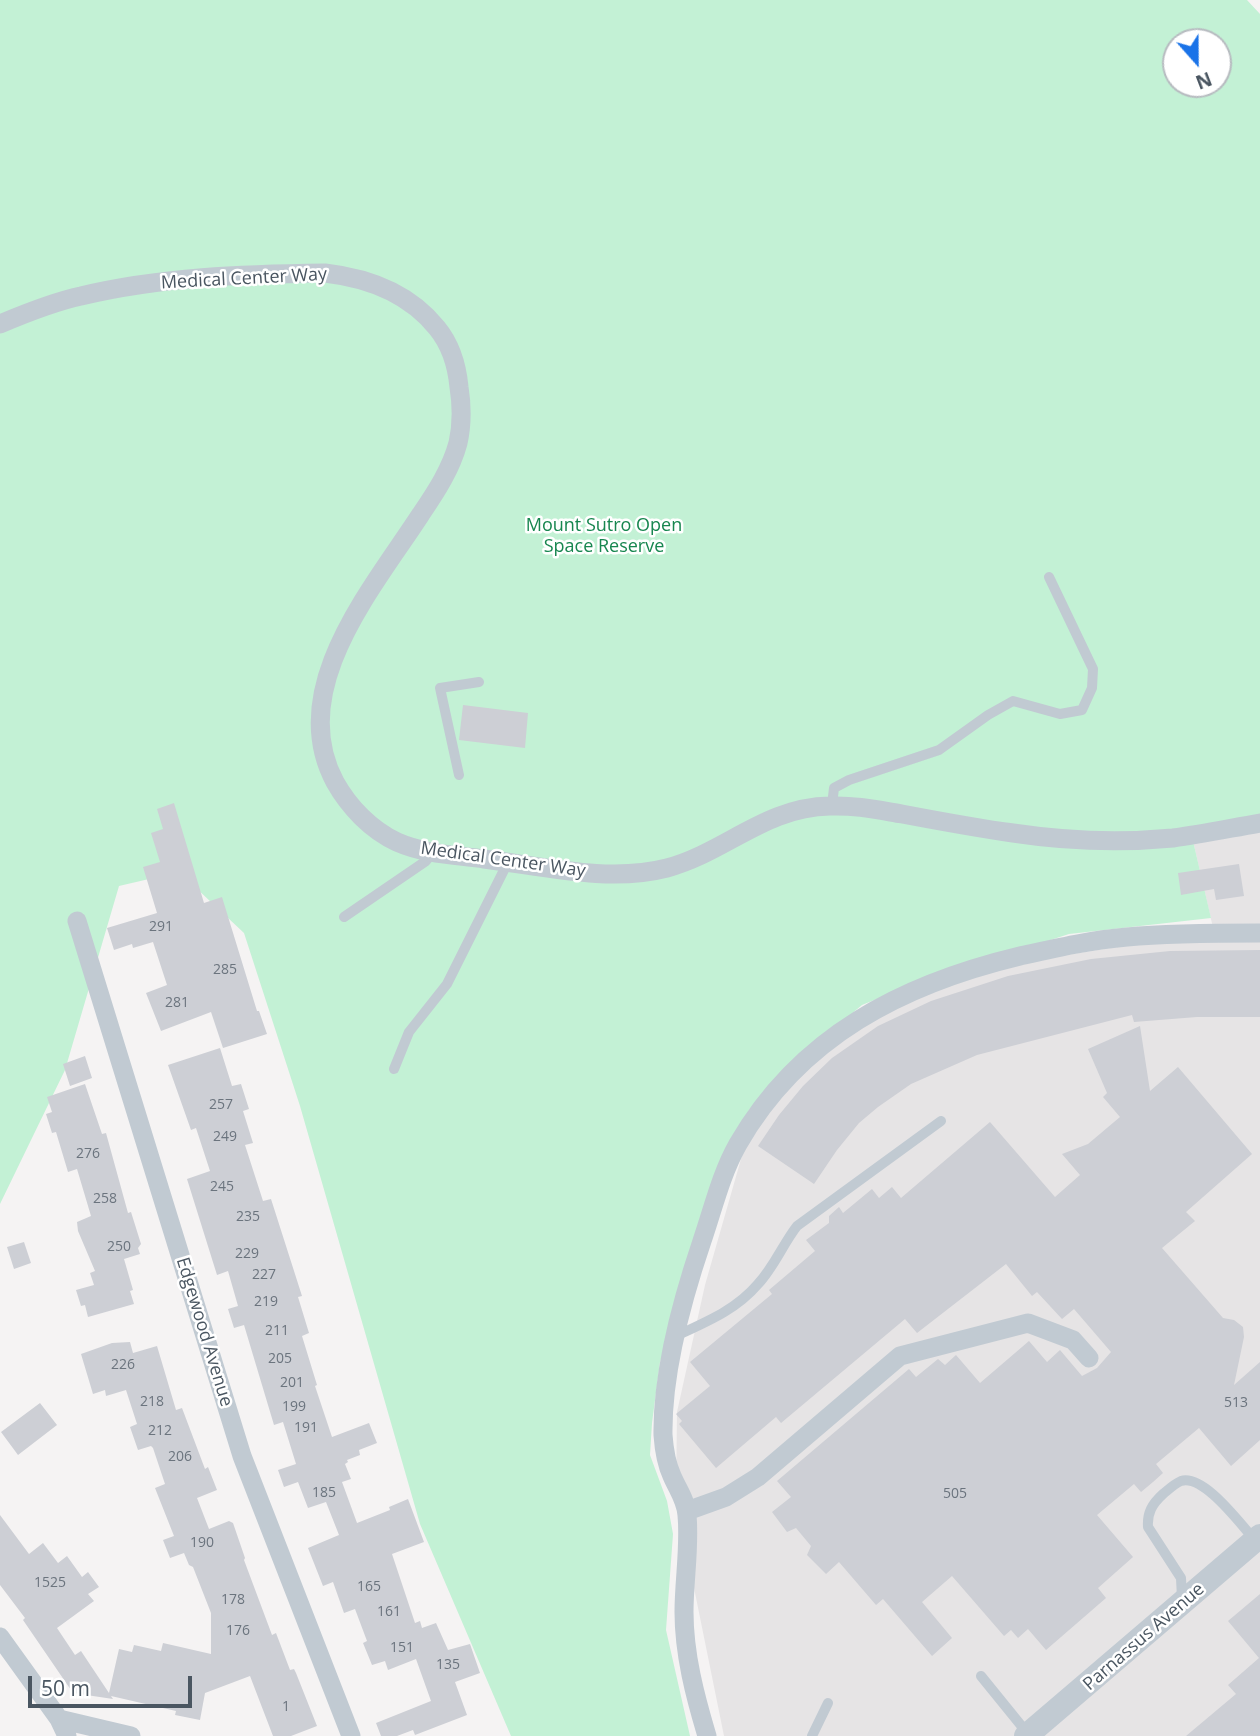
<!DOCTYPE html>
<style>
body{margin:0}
#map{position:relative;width:1260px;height:1736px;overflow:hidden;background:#f5f3f3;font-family:"Open Sans",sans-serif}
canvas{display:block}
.north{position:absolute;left:1162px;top:28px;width:70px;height:70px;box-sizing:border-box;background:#fff;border:2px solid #b7bbc0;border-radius:50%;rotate:159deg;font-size:19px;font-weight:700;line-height:28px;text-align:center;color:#4a5661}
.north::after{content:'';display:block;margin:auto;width:24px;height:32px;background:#1a73e8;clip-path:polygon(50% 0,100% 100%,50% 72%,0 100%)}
.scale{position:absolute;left:28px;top:1676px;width:164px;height:32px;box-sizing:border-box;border:4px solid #4a5661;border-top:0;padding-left:9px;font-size:21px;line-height:24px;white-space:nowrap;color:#4a5661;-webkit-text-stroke:5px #fff;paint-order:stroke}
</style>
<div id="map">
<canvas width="1260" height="1736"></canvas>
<div class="north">N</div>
<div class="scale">50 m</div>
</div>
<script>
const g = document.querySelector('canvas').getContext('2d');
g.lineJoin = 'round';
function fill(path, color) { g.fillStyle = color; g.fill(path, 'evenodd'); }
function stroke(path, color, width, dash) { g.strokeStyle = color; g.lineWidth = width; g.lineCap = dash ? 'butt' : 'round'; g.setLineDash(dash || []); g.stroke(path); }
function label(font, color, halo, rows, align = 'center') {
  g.font = font + ' "Open Sans",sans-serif'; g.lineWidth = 5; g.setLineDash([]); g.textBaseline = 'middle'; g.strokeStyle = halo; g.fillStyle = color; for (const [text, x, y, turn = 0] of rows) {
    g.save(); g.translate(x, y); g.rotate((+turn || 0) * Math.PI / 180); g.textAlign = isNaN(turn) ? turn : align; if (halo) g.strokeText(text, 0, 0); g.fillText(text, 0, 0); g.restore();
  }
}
fill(new Path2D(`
 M1260,820V1736H724L676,1499L677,1412L705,1285L751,1124L858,1019L963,971L1214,932L1190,828Z`), '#e6e4e5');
fill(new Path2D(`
 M0,0H1247L1260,14V816L1190,828L1211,918L1069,934L909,986L862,1005L806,1052L749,1110L660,1362L652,1423L650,1455L667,1501L673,1534L666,1630L690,1736H511L420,1524L300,1106L244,933L179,872L119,886L65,1070L0,1204ZM1176,42H1218V84H1176Z`), '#c3f1d5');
fill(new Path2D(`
 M463,705L528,713L525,748L459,740Z
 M174,803L204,903L222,897L257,1011H259L267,1034L223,1048L211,1012L161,1031L146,993L167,985L153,942L133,948L132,944L114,950L107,928L157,913L143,867L160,862L151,833L163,829L157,809Z
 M1239,864L1244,896L1216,900L1214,889L1181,895L1178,873Z
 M1260,950V1017H1197L1134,1022L1132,1015L977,1055L911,1084L878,1107L859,1123L837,1150L814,1184L758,1146L779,1115L803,1086L832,1058L878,1026L931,1001L1008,976L1091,959L1170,951Z
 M1140,1026L1150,1091L1178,1067L1252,1154L1186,1212L1195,1221L1162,1248L1223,1318L1234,1320L1243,1327L1244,1337L1234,1385L1260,1362V1440L1231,1466L1199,1428L1156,1464L1163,1473L1153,1482L1141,1492L1134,1484L1097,1515L1133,1557L1098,1588L1106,1598L1046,1650L1028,1629L1018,1638L1011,1630L1004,1636L952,1576L922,1602L952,1638L932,1656L883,1599L876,1605L839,1562L826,1574L807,1555L811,1546L796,1528L787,1532L772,1512L791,1497L777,1481L909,1369L916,1377L938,1359L945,1365L956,1355L980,1383L1029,1341L1047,1362L1060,1350L1082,1376L1097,1368L1111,1352L1074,1309L1062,1319L1037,1292L1032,1296L1006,1264L917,1333L905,1319L781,1423L776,1417L716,1468L679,1424L682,1421L676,1414L710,1386L690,1362L772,1294L769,1290L815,1251L806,1240L829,1223V1216L839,1207L843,1213L872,1189L879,1198L892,1187L901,1198L990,1122L1055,1197L1080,1175L1062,1154L1088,1144L1120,1117L1103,1097L1107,1093L1088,1049Z
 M220,1048L232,1086L241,1084L249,1109L243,1111L253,1143L245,1145L263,1201L271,1199L302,1296L298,1297L309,1333L302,1336L317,1385L315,1386L332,1437L369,1423L377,1443L359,1450L360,1455L347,1460L348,1462L345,1464L351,1479L342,1482L357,1523L390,1510L389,1507L408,1499L424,1542L392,1554L415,1623L420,1621L422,1628L436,1623L448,1650L470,1644L480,1673L455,1682L467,1715L415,1735L413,1730L397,1736H381L376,1723L431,1701L416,1659L388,1670L385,1661L372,1665L363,1643L367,1641L355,1609L344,1613L333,1582L323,1586L308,1548L339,1535L326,1502L308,1508L298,1482L284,1487L278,1470L296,1464L283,1422L274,1425L244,1325L234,1328L228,1309L238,1306L228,1271L217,1275L187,1179L210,1171L196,1128L191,1130L168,1065Z
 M85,1056L92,1078L70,1086L63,1064Z
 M85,1084L102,1134L106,1133L128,1213L131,1212L141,1244L138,1248L140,1254L124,1259L133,1290L130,1291L134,1304L88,1317L85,1305L81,1306L76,1290L94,1285L90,1273L95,1271L78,1231L77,1222L91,1216L77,1169L68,1172L56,1132L52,1133L46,1114L52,1112L47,1097Z
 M24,1242L31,1263L14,1269L7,1247Z
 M130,1342L133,1353L157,1346L176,1410L182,1408L205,1469L208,1467L217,1490L197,1498L209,1529L229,1521L233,1523L245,1558L244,1560L272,1635L276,1633L290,1670L294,1669L296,1673L317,1726L291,1736H273L250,1676L205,1693L200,1720L175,1715L176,1711L111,1696L113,1699L73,1693L23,1620L25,1618L0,1585V1515L29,1554L43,1543L58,1563L67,1556L82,1577L88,1572L99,1587L88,1594L94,1601L57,1628L75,1655L81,1651L109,1693L119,1649L132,1652L134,1645L161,1651L163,1643L211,1654V1613L193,1567L189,1565L184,1553L170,1558L163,1540L174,1536L155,1488L165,1484L153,1448L151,1446L138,1450L130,1427L137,1424L126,1390L106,1396L105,1390L93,1394L81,1354L112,1343Z
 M40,1403L57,1425L18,1455L1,1432Z
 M1260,1594V1736H1186L1236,1694L1228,1685L1259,1658L1228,1621Z`), '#cdcfd5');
stroke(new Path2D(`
 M459,775L440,688L479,682
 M832,805L834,788L849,780L939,750L988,715L1013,701L1060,714L1082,710L1092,688L1093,669L1049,577
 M344,917L426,861L433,852
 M394,1069L409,1032L447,984L508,862
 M676,1336C706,1322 736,1310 758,1284C774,1267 783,1244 797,1226L941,1121
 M1182,1598L1181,1578L1148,1527C1147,1513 1152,1504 1163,1494C1168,1490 1174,1484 1181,1481C1204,1474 1240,1524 1255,1540
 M981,1676L1028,1734
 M812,1736L828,1703`), '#c1cad2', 10);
stroke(new Path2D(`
 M0,324C26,313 53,302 81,296C160,277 244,274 325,273C368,278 409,293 437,328C451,345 457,366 459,387C462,406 462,425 458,443C451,469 436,492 421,514C373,588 285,689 335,782C349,807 371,830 397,842C424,854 455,855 484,859C542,866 609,883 667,868C726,852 765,807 830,806C855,805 878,810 902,814C939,821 976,828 1013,833C1066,841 1120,843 1173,838C1202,834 1231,828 1260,823
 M77,921L242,1456L351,1736
 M687,1511L726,1497L758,1477L900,1356L1028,1323L1073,1340L1089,1358
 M0,1637L59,1719L67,1736
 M59,1719L131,1736
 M707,1736C695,1696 684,1654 684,1612C684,1580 690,1547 687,1515C686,1500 678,1490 672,1476C666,1463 664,1449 663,1435C662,1372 682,1300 702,1241C713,1209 721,1174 738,1144C800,1036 903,984 1020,956C1056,948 1091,940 1127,937C1171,933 1216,933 1260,933`), '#c1cad2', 19);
stroke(new Path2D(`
 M1026,1736L1260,1536`), '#c1cad2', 24);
label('14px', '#6b747e', null, [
 ["291",161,927],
 ["285",225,970],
 ["281",177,1003],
 ["257",221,1105],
 ["249",225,1137],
 ["276",88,1154],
 ["245",222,1187],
 ["258",105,1199],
 ["235",248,1217],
 ["250",119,1247],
 ["229",247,1254],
 ["227",264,1275],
 ["219",266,1302],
 ["211",277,1331],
 ["205",280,1359],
 ["226",123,1365],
 ["201",292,1383],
 ["218",152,1402],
 ["513",1236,1403],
 ["199",294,1407],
 ["191",306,1428],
 ["212",160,1431],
 ["206",180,1457],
 ["185",324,1493],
 ["505",955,1494],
 ["190",202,1543],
 ["1525",50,1583],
 ["165",369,1587],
 ["178",233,1600],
 ["161",389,1612],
 ["176",238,1631],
 ["151",402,1648],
 ["135",448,1665],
 ["1",286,1707]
]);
label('18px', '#4a5661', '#fff', [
 ["Medical Center Way",244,279,-3],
 ["Medical Center Way",503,860,8],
 ["Edgewood Avenue",204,1332,73],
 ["Parnassus Avenue",1144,1637,-41]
]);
label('18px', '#17864f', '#fff', [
 ["Mount Sutro Open",604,526],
 ["Space Reserve",604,547]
]);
</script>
